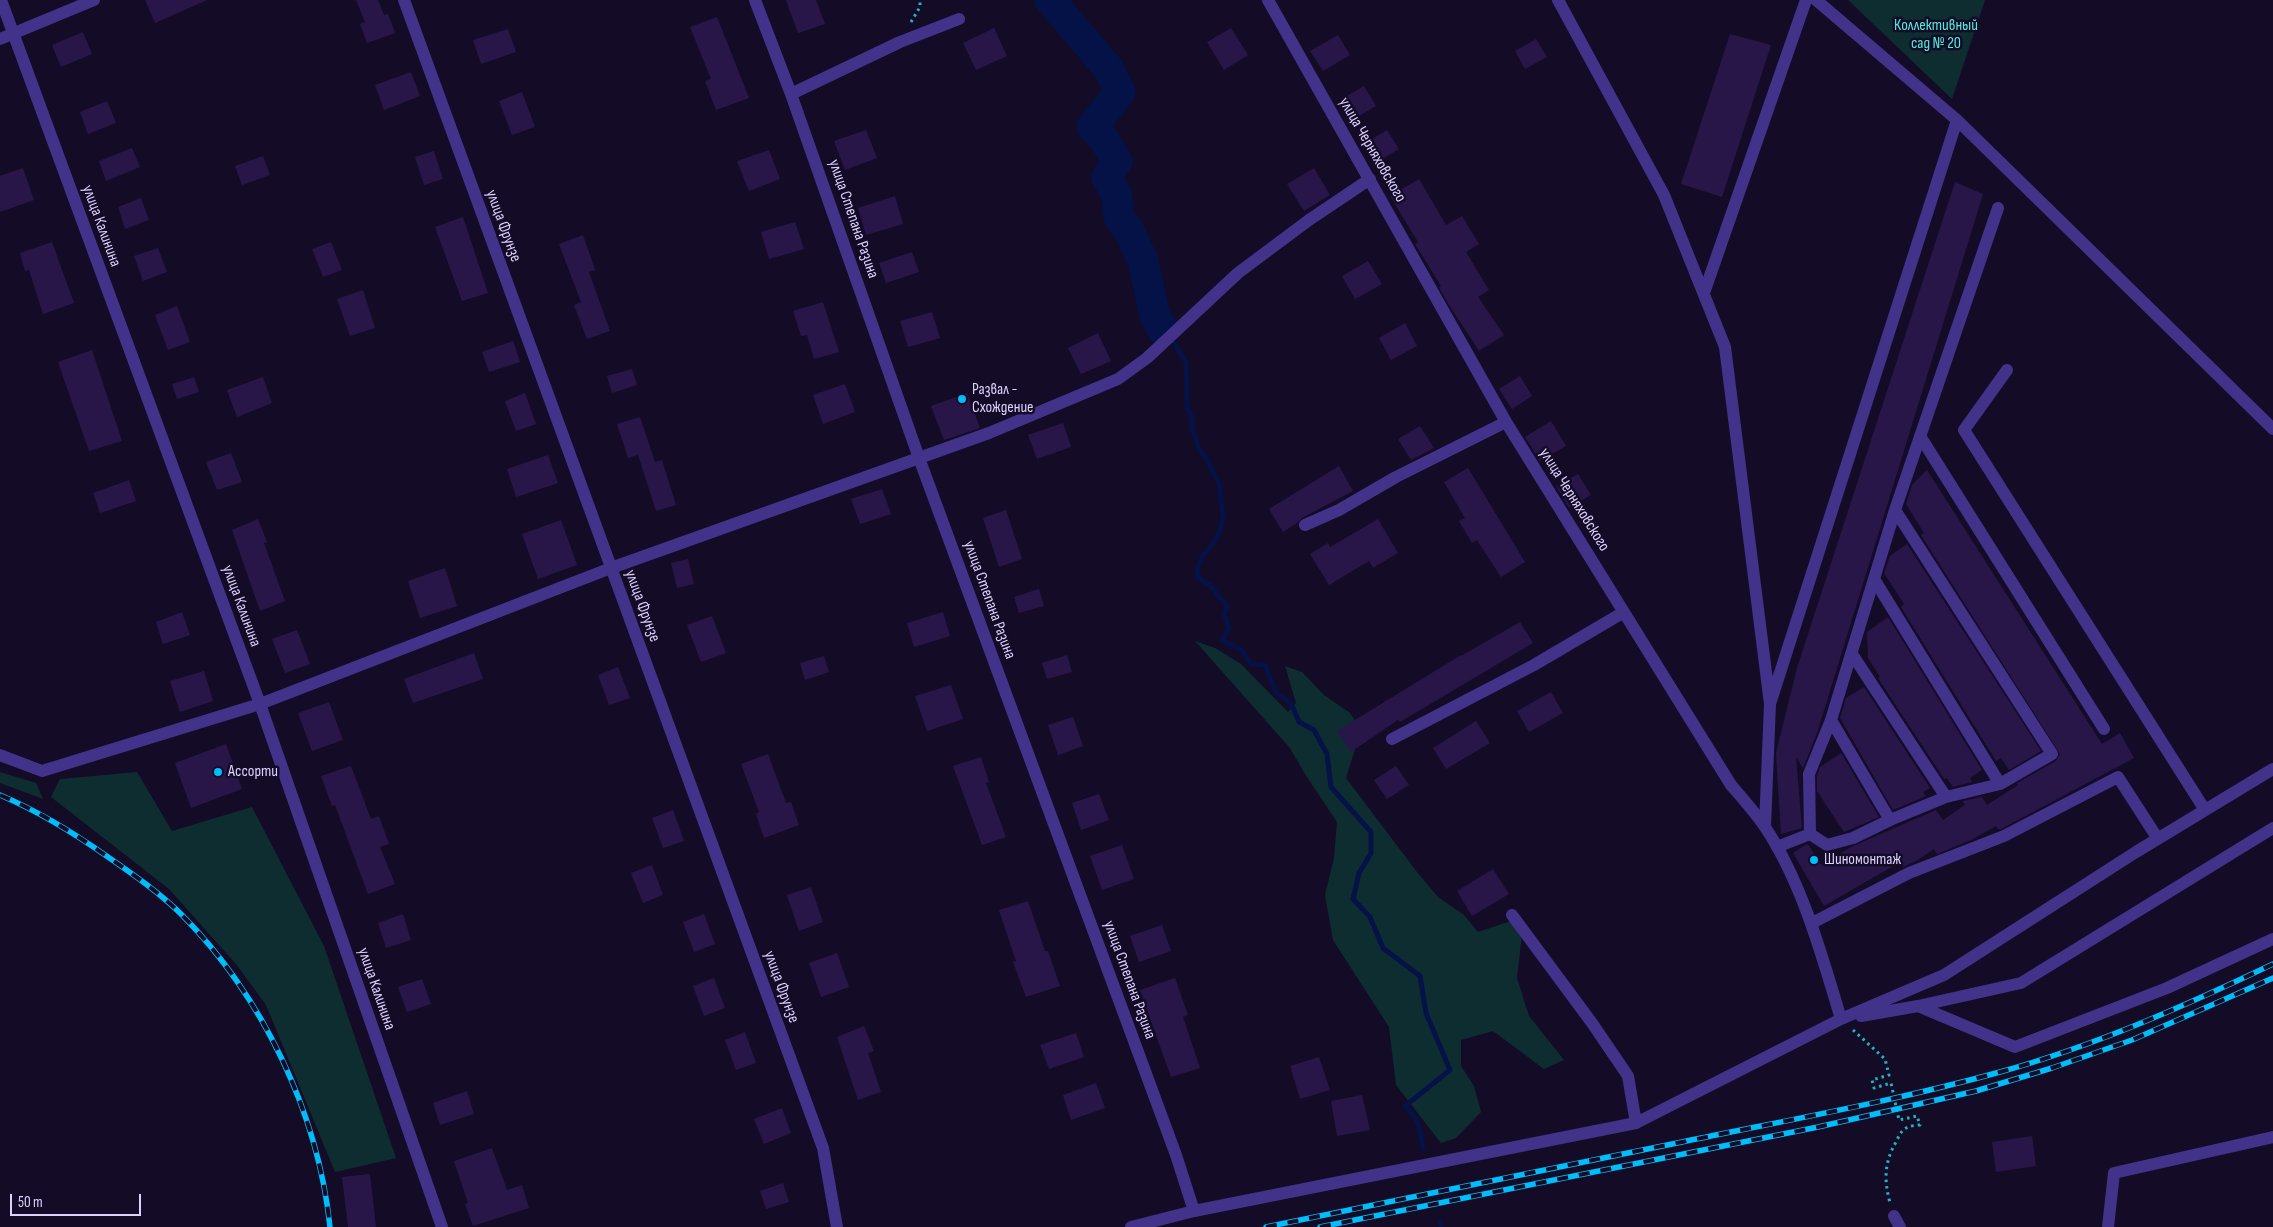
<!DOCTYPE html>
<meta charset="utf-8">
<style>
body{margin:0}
#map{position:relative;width:2273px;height:1227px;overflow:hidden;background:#140c26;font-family:"Sofia Sans Condensed",sans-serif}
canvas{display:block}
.scale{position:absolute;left:10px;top:1194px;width:131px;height:22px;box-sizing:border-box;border:2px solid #ddd1ff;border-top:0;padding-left:6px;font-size:15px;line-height:18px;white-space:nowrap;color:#ddd1ff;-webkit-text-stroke:4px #140c26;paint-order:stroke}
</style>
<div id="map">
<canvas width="2273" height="1227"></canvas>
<div class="scale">50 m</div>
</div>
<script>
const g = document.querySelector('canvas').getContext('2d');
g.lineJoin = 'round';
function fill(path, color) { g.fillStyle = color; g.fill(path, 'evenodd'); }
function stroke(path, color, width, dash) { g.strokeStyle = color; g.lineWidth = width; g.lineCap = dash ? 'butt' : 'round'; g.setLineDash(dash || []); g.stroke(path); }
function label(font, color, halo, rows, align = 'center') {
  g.font = font + ' "Sofia Sans Condensed",sans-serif'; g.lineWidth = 5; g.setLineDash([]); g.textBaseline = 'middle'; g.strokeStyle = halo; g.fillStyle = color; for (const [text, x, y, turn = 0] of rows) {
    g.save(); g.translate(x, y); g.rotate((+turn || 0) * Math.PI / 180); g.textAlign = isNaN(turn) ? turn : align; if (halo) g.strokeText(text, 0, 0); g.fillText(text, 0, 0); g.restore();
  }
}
fill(new Path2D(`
 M1848,0H1985L1952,99Z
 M1195,641L1215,648L1241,664L1288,712L1296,703L1285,666L1302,672L1324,695L1350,713L1363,733L1354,752L1346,778L1417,872L1438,897L1464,915L1478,932L1517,919L1522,934L1517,978L1529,1016L1564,1060L1544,1069L1493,1031L1461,1040V1066L1474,1086L1481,1112L1456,1138L1441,1143L1396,1085L1389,1027L1333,940L1325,895L1334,858L1337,822L1305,774L1290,748Z
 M0,772L36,783L43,799L0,783Z
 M137,772L172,831L252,807L324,946L396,1158L335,1172L266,1005L236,964L169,889L51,797L60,779Z`), '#0e2d31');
stroke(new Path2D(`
 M1174,343L1186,362L1187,408L1192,417V428L1200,451L1207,459L1219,484L1223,516L1221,527L1215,541L1202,557L1197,570L1198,578L1211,586L1227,606L1224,614L1229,629L1222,640L1242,650L1251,664L1265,665L1276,693L1291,703L1299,722L1314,730L1327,754L1331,787L1371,832V853L1359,873L1353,899L1370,917L1383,948L1420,976L1426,1013L1450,1070L1405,1106C1420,1119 1420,1130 1423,1149
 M1440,1221L1441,1227`), '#041247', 5);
stroke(new Path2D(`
 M1050,0L1108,68L1120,92L1092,127L1103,138L1117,161L1107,177L1117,196L1119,217L1129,231L1143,261L1155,316L1163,330`), '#041247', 31);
fill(new Path2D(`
 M145,0H207L155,23Z
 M356,0H378L384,15L388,14L395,33L367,43L360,24L365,22Z
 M786,0H816L825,24L798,33Z
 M717,17L749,98L716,110L705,81L711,79L690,27Z
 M994,28L1007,56L976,70L963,43Z
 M1231,28L1248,55L1224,70L1207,42Z
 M508,29L516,52L481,64L473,40Z
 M83,32L92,54L61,67L52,45Z
 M1730,34L1771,45L1722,197L1681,184Z
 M1338,35L1350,55L1323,71L1310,51Z
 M1536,39L1547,57L1525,69L1515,51Z
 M411,72L420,96L384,110L375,85Z
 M1364,86L1376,106L1352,120L1340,100Z
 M522,92L535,127L512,135L499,101Z
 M107,101L116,123L88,134L80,112Z
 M866,130L877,158L845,170L834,141Z
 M1387,130L1399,149L1374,164L1362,145Z
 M132,148L140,167L106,181L99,161Z
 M769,150L780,179L749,191L737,161Z
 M434,151L443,179L424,185L415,157Z
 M263,156L270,175L242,185L235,166Z
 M23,168L34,200L0,212V176Z
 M1314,168L1330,195L1304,211L1287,184Z
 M1419,179L1446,225L1462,216L1479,244L1466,252L1489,290L1478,297L1504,335L1479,351L1449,305L1439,287L1441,286L1415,244L1418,242L1390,196Z
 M1955,182L1983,194L1817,733L1803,768L1796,757L1802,828L1781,834L1776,753L1797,668Z
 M895,196L903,224L866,235L858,208Z
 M141,198L149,220L125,229L118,207Z
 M463,217L488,293L462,301L435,227Z
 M795,222L804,249L769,259L761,232Z
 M583,235L595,270L589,272L610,331L587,339L574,305L581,302L559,244Z
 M52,242L74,303L43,314L29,270L25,271L20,253Z
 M331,242L342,270L323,277L312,249Z
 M158,248L167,272L143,281L134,256Z
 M912,252L919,272L886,283L879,263Z
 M1368,261L1382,284L1355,299L1342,276Z
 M363,290L375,328L350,336L337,299Z
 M823,302L839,352L814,359L807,335L801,336L793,311Z
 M177,306L190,342L168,350L155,315Z
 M932,312L940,338L908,347L900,321Z
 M1405,323L1417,346L1391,360L1379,338Z
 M1098,333L1111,361L1081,374L1068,348Z
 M513,341L520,362L489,372L482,352Z
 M92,350L122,441L89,451L58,362Z
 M632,369L637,385L612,393L607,376Z
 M1520,376L1532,396L1512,409L1499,389Z
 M194,377L199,392L177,399L172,384Z
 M263,377L272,403L237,417L227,390Z
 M845,384L855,412L823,424L813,395Z
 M525,393L536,424L516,431L505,401Z
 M967,393L980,428L944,440L931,406Z
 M640,417L655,462L662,460L676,505L656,511L638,455L628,458L617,424Z
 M1551,421L1566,446L1540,461L1525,437Z
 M1063,423L1071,447L1037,459L1028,435Z
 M1420,426L1434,448L1411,460L1398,439Z
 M231,453L242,482L217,490L206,462Z
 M548,455L558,483L516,497L507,469Z
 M1339,466L1353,491L1302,518L1297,523L1283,532L1269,509Z
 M1468,468L1525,562L1501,577L1477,540L1472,543L1459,521L1465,518L1444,482Z
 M1927,470L2102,744L2120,733L2134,758L2001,829H1998L1996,826L1971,840L1937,854L1934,849L1916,861L1903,867L1900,862L1824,906L1793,853L1805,845L1808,844L1821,865L1851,847L1936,810L1943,820L1965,805L1963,801L1982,797L1987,805L2018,785L2017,783L2056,761L2060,754L1921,535L1924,533L1906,504L1912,485Z
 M1578,474L1591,495L1569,508L1556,486Z
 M129,480L136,501L100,513L93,493Z
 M882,489L891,514L860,524L851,499Z
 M1006,510L1022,559L999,567L983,518Z
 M258,519L267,542L264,543L285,601L260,611L232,530Z
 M1378,519L1398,553L1373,568L1369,561L1329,585L1310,554L1328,543L1330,547Z
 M561,520L577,565L538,579L522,534Z
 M1907,544L2041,751L2009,770L2001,758L1996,761L1901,607L1904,604L1884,573L1890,556Z
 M688,559L694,584L677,588L671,563Z
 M445,568L457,606L420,618L408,581Z
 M1039,589L1044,606L1019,613L1014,597Z
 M182,612L190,635L163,644L156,622Z
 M943,612L950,636L914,647L907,623Z
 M712,616L726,653L701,662L687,625Z
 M1888,617L1982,770L1970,778L1972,782L1953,787L1947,778L1944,779L1878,678L1880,677L1868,658L1867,632Z
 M1520,622L1533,643L1400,722L1398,720L1351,752L1337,731L1461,655V656Z
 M297,630L310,664L285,673L272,639Z
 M474,653L483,679L413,703L404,679Z
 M1067,655L1072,672L1047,679L1042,663Z
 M824,656L829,672L805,680L800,663Z
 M618,667L630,698L609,705L598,675Z
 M204,671L213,701L180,712L170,681Z
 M951,685L963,719L927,731L915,696Z
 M1864,687L1930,788L1923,792L1926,796L1893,810L1840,718L1846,698Z
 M1551,692L1563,713L1529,732L1517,711Z
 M329,702L343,740L312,751L298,713Z
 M1073,717L1083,746L1058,755L1048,725Z
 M1476,721L1490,743L1446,769L1433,748Z
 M226,744L242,789L191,808L175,763Z
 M1841,753L1879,817L1844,832L1817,791V776L1820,767Z
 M768,754L786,803L791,802L799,825L764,838L756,814L759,812L741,764Z
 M981,757L989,782L986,783L1006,837L982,845L953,766Z
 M351,766L371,819L379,816L389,844L380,847L395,884L368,894L335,805L332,806L321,776Z
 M1396,766L1409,785L1387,799L1374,780Z
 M1099,794L1109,820L1081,830L1072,803Z
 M673,810L684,841L663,848L652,818Z
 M1122,845L1134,879L1102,890L1090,856Z
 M652,865L663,895L643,903L631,873Z
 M1493,869L1509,894L1472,916L1457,891Z
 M811,887L823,922L799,931L787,895Z
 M1028,901L1045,951H1048L1060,986L1026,997L1013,962L1016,961L999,910Z
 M403,914L411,940L386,948L378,923Z
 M704,914L715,944L694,952L683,922Z
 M1162,925L1171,951L1139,962L1130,936Z
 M837,953L849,987L821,997L809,963Z
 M714,978L725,1008L704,1016L693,986Z
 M1175,978L1188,1015L1183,1017L1200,1068L1171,1077L1140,990Z
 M422,979L431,1004L407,1012L398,987Z
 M864,1026L874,1051L868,1053L881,1092L858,1100L837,1037Z
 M745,1032L756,1063L736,1070L725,1040Z
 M1076,1033L1084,1057L1049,1069L1040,1045Z
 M1319,1057L1330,1090L1300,1099L1290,1066Z
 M1096,1083L1105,1108L1071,1120L1063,1095Z
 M467,1091L474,1114L440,1125L433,1103Z
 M1362,1095L1370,1130L1337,1136L1331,1101Z
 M782,1108L791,1133L764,1144L754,1119Z
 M2032,1136L2036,1166L1996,1172L1992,1142Z
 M492,1148L507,1190L522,1185L529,1208L473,1226L465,1204L468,1203L454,1161Z
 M370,1174L376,1227H348L342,1177Z
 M783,1183L789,1202L766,1209L760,1191Z`), '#281649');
stroke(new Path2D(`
 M911,22L920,7V0
 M1853,1030L1885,1059L1889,1075L1872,1080L1874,1088L1891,1083L1899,1120L1917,1116L1920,1125C1916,1125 1911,1126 1908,1127C1901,1130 1899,1136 1896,1142C1884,1163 1884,1180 1890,1203`), '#22b4c3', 3, [2.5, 4]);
stroke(new Path2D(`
 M1,0L260,704L442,1227
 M404,0L823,1148L837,1227
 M755,0L791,94L919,458L1176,1155L1194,1211
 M1268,0L1506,422L1731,785C1743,799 1755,812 1765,827C1802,882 1822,956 1841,1019
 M1558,0L1664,195L1725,347L1770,704
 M1816,0L1957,120L2273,429
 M0,39L94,0
 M791,94L900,42L959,19
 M1704,293L1806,0
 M2007,370L1964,430L2205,810
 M1920,436L2104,729
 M1305,525L1339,510L1396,477L1506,422
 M1874,579L2000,784
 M1852,654L1946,797
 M1831,720L1890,820
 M1392,739L1534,665L1624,612
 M0,755L42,771L260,704L611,568L989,433L1118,379L1147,358L1238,273L1309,220L1370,179
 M1765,826L1770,704L1957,120
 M1810,834L1827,845L1853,838L1890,820L1946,797L2000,784L2052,754L1895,510
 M1777,847L1810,834L1809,774L1831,720L1895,510L1998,208
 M1512,915L1592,1023L1628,1076L1636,1123
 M1812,923L1909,873L2004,836L2118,777L2158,839
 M1918,1006L2015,1047L2167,988L2273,939
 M1861,1016L1918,1006L2021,983L2273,828
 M1894,1216L1900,1227
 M1131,1227L1194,1211L1636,1123L1841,1019L1944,975L2136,852L2273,769
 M2108,1227L2114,1173L2273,1137`), '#43328a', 12);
const rail = new Path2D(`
 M0,795C38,811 74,833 108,857C134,875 160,893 182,915C263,997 318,1113 330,1227
 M1266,1227C1404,1199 1543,1170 1682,1142C1788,1120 1895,1101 2000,1072C2094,1046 2185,1006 2273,964
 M1320,1227L1818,1127L1976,1091L2052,1068L2132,1040L2273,978`);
stroke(rail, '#00bdfc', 5.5);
stroke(rail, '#140c26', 4, [11]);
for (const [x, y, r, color] of [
 [962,399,5,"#00bdfc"],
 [218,772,5,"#00bdfc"],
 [1814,860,5,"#00bdfc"]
]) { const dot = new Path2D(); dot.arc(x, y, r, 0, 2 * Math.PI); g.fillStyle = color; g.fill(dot); stroke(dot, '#140c26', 2); }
label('16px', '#50ecdd', '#140c26', [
 ["Коллективный",1936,26],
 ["сад № 20",1936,44]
]);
label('16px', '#ddd1ff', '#140c26', [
 ["улица Черняховского",1372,150,60],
 ["улица Степана Разина",853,219,71],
 ["улица Калинина",101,226,70],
 ["улица Фрунзе",503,226,70],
 ["улица Черняховского",1574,500,58],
 ["улица Степана Разина",989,600,70],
 ["улица Калинина",241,606,70],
 ["улица Фрунзе",642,606,70],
 ["улица Степана Разина",1129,980,70],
 ["улица Фрунзе",781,987,70],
 ["улица Калинина",376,989,71]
]);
label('16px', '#ddd1ff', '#140c26', [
 ["Развал -",972,390],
 ["Схождение",972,408],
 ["Ассорти",228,772],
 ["Шиномонтаж",1824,860]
], 'left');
</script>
